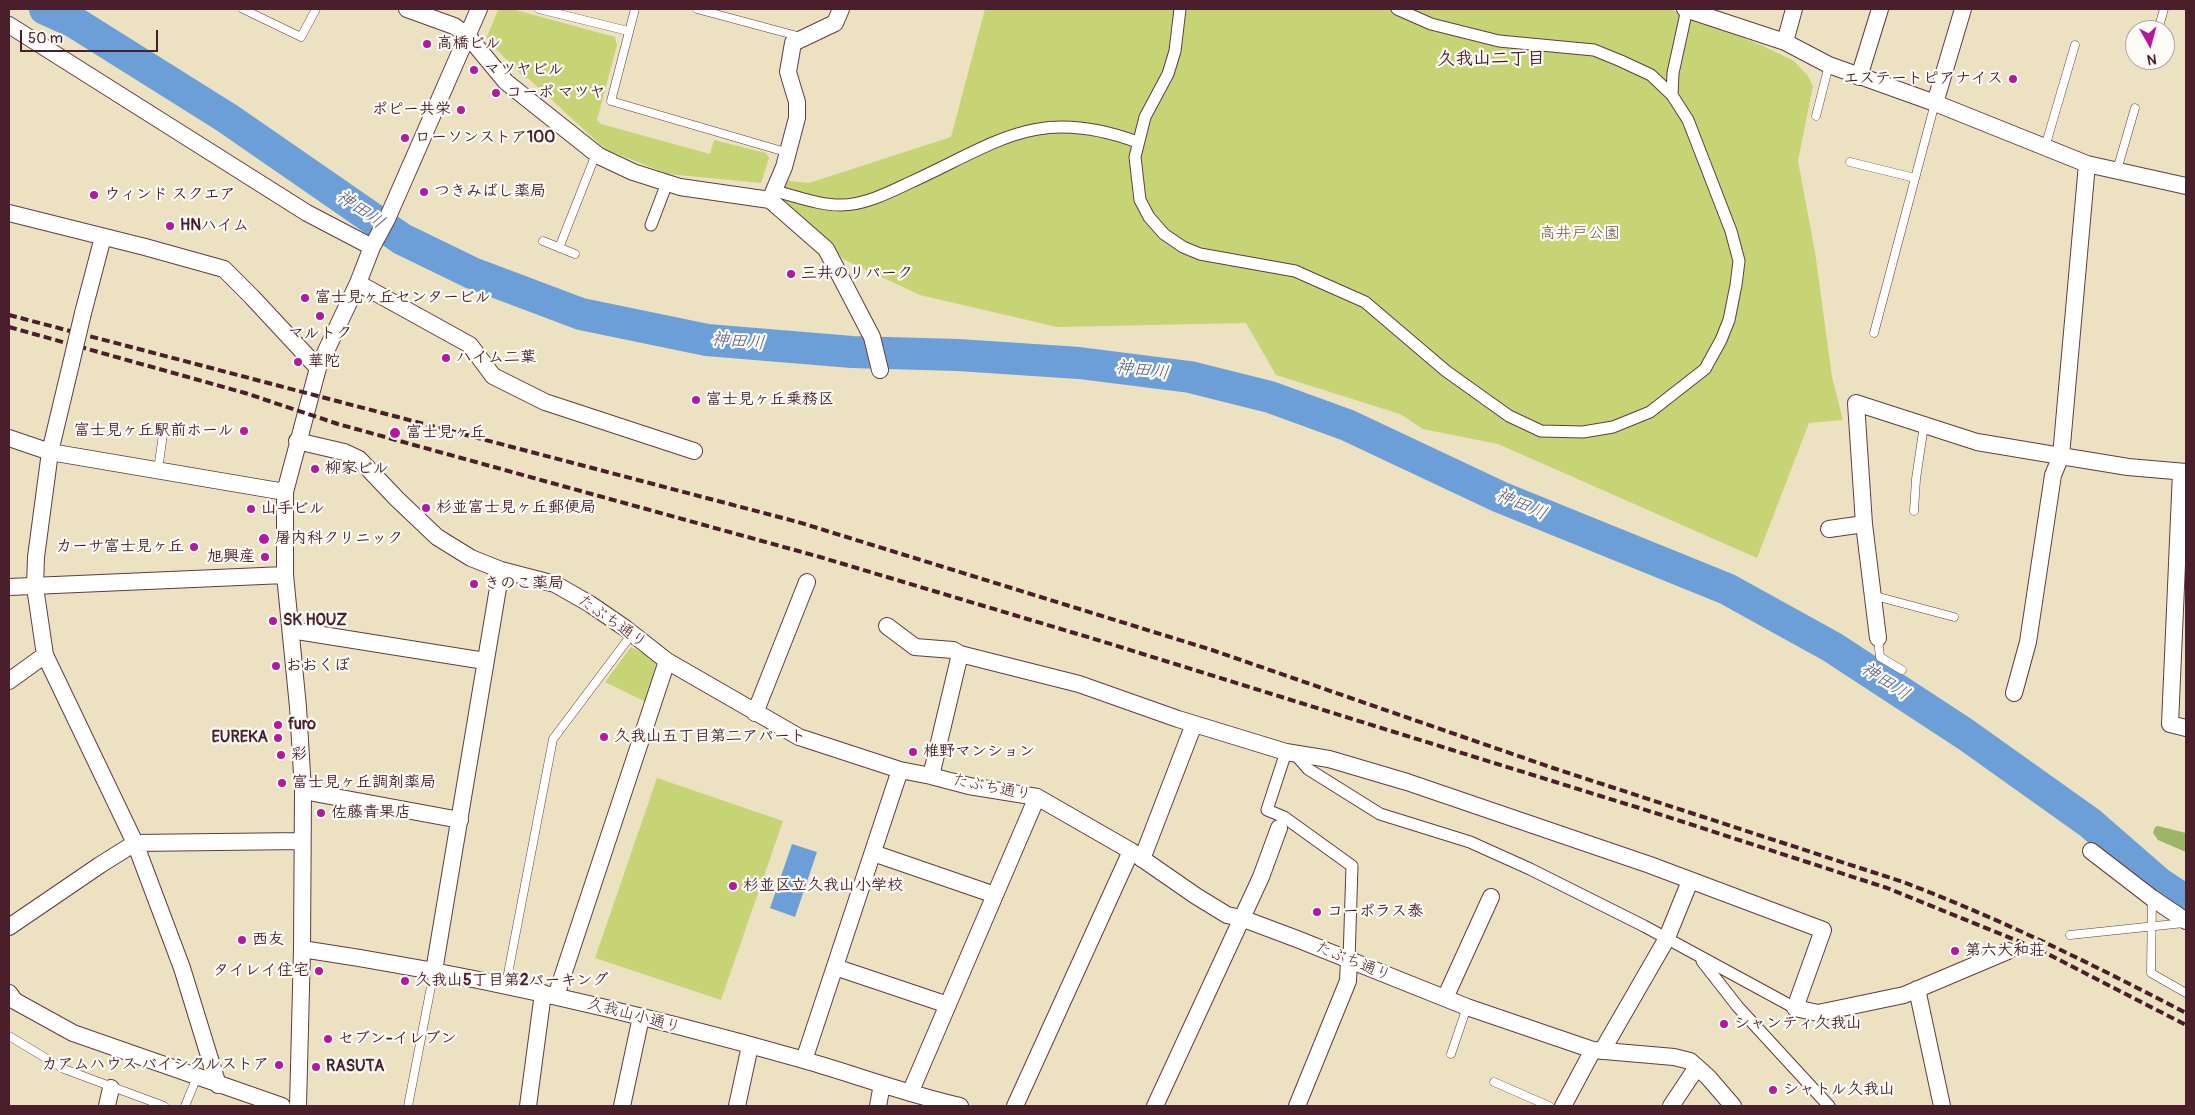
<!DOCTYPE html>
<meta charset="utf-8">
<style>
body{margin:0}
#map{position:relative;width:2195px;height:1115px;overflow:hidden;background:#ece1c0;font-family:Pangolin,sans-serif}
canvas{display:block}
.frame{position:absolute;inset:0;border:10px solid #4a1f2b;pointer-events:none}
.north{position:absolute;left:2125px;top:20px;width:50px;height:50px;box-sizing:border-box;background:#fdfcf7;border:1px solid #b5a4a5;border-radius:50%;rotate:173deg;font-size:14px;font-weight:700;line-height:20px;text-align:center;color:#4a1f2b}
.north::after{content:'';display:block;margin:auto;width:18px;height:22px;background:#b5179e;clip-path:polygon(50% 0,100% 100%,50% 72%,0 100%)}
.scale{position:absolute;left:20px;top:30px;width:138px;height:22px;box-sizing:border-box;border:2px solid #4a1f2b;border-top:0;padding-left:6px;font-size:15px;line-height:18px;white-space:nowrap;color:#4a1f2b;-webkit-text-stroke:4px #fdfcf7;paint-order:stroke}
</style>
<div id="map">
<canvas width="2195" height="1115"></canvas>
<div class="frame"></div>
<div class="north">N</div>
<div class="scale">50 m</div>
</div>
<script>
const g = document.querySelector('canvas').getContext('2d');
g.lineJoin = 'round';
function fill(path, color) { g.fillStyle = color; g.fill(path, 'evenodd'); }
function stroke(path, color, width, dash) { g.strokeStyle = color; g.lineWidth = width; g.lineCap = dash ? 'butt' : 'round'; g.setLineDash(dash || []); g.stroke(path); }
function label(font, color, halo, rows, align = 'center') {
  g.font = font + ' Pangolin,"Klee One",sans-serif'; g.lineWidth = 4.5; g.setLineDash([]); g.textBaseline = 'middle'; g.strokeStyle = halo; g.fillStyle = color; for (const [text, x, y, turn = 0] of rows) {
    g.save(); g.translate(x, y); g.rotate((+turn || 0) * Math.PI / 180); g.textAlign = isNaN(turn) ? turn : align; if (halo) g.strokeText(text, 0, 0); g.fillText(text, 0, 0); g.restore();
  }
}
fill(new Path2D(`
 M500,9H512L615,37L617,45L597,120L601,124L710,154L714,140L766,153L769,158L761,183L668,174L605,149L529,79L524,77L486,39L498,10Z
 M985,9H1670L1763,46L1794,61L1808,76L1813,86L1798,161L1815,252L1832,377L1843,420L1809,423L1757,558L1498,444L1423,429L1400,414L1276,375L1246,323L1057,327L920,295L843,259L829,244L780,202L788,181L809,183L951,137Z
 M631,647L657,660L646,702L605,682Z
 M657,778L783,821L721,1000L595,958Z`), '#c7d475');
fill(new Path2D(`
 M2158,826L2186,833V852L2158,840L2153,833L2155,827Z`), '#9db666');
fill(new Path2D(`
 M792,844L817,852L795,917L770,908Z`), '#6c9fd8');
stroke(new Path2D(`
 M45,9L74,22L227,118L402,239L472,273L581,314L707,340L852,352L958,355L1079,363L1190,377L1270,397L1347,425L1500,497L1727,589L1832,647L1965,734L2090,823L2160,884L2186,901`), '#6c9fd8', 32);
const service = new Path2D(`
 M243,9L301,37L316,9
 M539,9L628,31
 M635,9L611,101L789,153
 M697,9L801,37
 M2158,30L2164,9
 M1816,116L1829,65
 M2045,147L2075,45
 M1850,162L1915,178
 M2117,170L2135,108
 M543,241L575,254
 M559,248L596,154
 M1874,333L1935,103
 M158,470L164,427
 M1914,511L1916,479L1924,425
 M1875,596L1954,617
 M1878,638L1880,657L1902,670
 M2152,898L2151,973L2186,993
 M2070,935L2184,923
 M506,984L553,739L632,634
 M9,1036L64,1069L164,1106
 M1451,1054L1467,1007
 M1494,1082L1549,1106
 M185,1106L197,1077
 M408,1106L434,971`);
const pedestrian = new Path2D(`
 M1180,9L1175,51L1168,74L1145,117L1135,157L1140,200L1149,217L1164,234L1183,247L1200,254L1295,271L1365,302L1446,371L1509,416L1541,431L1583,432L1613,427L1650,412L1705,369L1721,340L1729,320L1736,285L1739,261L1731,231L1688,120L1672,95L1651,75L1621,61L1594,50L1499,41L1431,24L1397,9
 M1672,95L1673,73L1687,9
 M774,191C796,196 818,205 841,205C864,205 888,193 909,183C997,143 1037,105 1137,142
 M651,225L667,183
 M1286,752L1267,810L1284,817L1352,866L1349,960
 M1294,753L1308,769L1380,814L1470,842L1530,869L1644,926L1795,1008
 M1702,961L1738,1007L1829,1106`);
const minor = new Path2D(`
 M407,9L454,26L467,35L506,82L599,156L633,172L680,187L770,200L826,249L872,337L880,370
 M1685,9L1785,42L1829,65L1935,103L2087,164L2186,186
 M9,25L307,213L372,247
 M1785,42L1794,9
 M1859,77L1880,9
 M1935,103L1963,9
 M2087,164L2061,456L2128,467L2186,472
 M770,200L784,167L797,118V102L788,72L793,43L835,23L841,9
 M9,213L145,247L224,269L252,297L318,368
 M358,283L470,345L493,376L545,402L694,451
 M83,313L103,237
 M71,364L50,452L36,557L35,587L45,655L135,843L182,968L218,1085
 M9,438L50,452L285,492
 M297,441L344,452L359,459L397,499L437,537L471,558L501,570L555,584L590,604L625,628L667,661L799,737L900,770L931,776L969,786L1037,797L1131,851L1196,896L1227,915L1241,918L1297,939L1467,1007L1593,1050L1674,1057L1690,1061L1708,1077L1733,1106
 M2181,472L2170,724L2186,728
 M1829,529L1864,524
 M9,587L285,575
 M887,626L915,647L953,650L960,654
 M291,630L485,661
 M1878,638L1864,524L1856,403L1977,442L2061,456L2053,475L2028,642L2014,693
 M9,681L45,655
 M755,713L807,582
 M931,776L960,654L1079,684L1178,719L1286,752L1329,759L1407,782L1650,865L1823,930L1795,1008L1818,1013L1904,995L2008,951
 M303,791L460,820
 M2091,851L2152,898L2186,921
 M873,853L995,895
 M1142,859L1194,724
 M9,927L100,865L135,843L301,841
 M302,949C472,974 639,1013 804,1060C856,1075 907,1094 960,1106
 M835,967L948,1005
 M434,971L501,570
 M1917,989L1942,1106
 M9,993L15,1001L73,1033L282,1106
 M556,996L667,661
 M1445,998L1491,897
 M1602,1051L1666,940L1690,881
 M804,1060L900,770
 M910,1093L1037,797
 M107,1106L111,1088
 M298,1106L302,949L303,791L298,707L285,575V492L318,368L358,283L372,247L387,219L479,9
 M528,1106L543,993
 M622,1106L641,1017
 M737,1106L750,1046
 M878,1106L882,1084
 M1015,1106L1131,851
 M1155,1106L1261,877L1279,828
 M1297,1106L1348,981L1349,960
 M1563,1106L1593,1050
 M1671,1106L1697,1067`);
stroke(service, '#623c41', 9);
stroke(pedestrian, '#623c41', 13);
stroke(minor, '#623c41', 18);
stroke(service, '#fff', 8);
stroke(pedestrian, '#fff', 11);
stroke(minor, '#fff', 16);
stroke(new Path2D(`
 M9,315L798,522L1212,650L1553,768L1903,882C2001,919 2094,965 2186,1013
 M9,327L245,393L338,424L820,557L1101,641L1665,816L1887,888L2040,950L2186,1025`), '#4a1f2b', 4, [8, 4]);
const minorBridge = new Path2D(`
 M71,364L83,313`);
stroke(minorBridge, '#623c41', 18, []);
stroke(minorBridge, '#fff', 16);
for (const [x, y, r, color] of [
 [427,44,5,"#b5179e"],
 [474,70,5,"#b5179e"],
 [2013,79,5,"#b5179e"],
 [496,93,5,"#b5179e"],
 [461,110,5,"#b5179e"],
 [405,138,5,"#b5179e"],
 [424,192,5,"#b5179e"],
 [94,195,5,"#b5179e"],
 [170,226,5,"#b5179e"],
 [791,274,5,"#b5179e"],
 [305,298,5,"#b5179e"],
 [320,316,5,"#b5179e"],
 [446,358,5,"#b5179e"],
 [298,362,5,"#b5179e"],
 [696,400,5,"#b5179e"],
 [244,431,5,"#b5179e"],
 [395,433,6,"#b5179e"],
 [315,469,5,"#b5179e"],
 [426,508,5,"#b5179e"],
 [251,509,5,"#b5179e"],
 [264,539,6,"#b5179e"],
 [194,547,5,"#b5179e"],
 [265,557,5,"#b5179e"],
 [474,584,5,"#b5179e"],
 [273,621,5,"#b5179e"],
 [276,666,5,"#b5179e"],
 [278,725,5,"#b5179e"],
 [604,737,5,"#b5179e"],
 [278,738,5,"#b5179e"],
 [913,752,5,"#b5179e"],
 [281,755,5,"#b5179e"],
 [282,783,5,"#b5179e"],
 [321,813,5,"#b5179e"],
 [733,886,5,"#b5179e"],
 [1317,912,5,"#b5179e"],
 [242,940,5,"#b5179e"],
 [1955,951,5,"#b5179e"],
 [319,971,5,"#b5179e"],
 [405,981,5,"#b5179e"],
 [1724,1024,5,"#b5179e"],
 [328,1039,5,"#b5179e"],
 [279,1065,5,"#b5179e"],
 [316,1067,5,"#b5179e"],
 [1773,1090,5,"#b5179e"]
]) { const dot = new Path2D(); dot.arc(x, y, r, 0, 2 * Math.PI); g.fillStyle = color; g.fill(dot); stroke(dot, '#fdfcf7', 2); }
label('bold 16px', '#4a1f2b', '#fdfcf7', [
 ["高橋ビル",437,44],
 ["マツヤビル",484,70],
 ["エステートピアナイス",2003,79,"right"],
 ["コーポ マツヤ",506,93],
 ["ポピー共栄",451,110,"right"],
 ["ローソンストア100",415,138],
 ["つきみばし薬局",434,192],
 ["ウィンド スクエア",104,195],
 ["HNハイム",180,226],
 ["三井のリパーク",801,274],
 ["富士見ヶ丘センタービル",315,298],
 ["マルトク",320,334,"center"],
 ["ハイム二葉",456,358],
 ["華陀",308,362],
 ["富士見ヶ丘乗務区",706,400],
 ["富士見ヶ丘駅前ホール",234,431,"right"],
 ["富士見ヶ丘",406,433],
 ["柳家ビル",325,469],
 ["杉並富士見ヶ丘郵便局",436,508],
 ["山手ビル",261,509],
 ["屠内科クリニック",275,539],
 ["カーサ富士見ヶ丘",184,547,"right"],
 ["旭興産",255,557,"right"],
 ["きのこ薬局",484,584],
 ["SK HOUZ",283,621],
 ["おおくぼ",286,666],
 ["furo",288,725],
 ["久我山五丁目第二アパート",614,737],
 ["EUREKA",268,738,"right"],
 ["椎野マンション",923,752],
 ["彩",291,755],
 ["富士見ヶ丘調剤薬局",292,783],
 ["佐藤青果店",331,813],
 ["杉並区立久我山小学校",743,886],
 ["コーポラス泰",1327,912],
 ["西友",252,940],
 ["第六大和荘",1965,951],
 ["タイレイ住宅",309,971,"right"],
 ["久我山5丁目第2パーキング",415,981],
 ["シャンティ久我山",1734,1024],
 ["セブン-イレブン",338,1039],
 ["カアムハウス バイシクルストア",269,1065,"right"],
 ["RASUTA",326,1067],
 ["シャトル久我山",1783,1090]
], 'left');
label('16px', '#705541', '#fdfcf7', [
 ["高井戸公園",1580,234]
]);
label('16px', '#4a1f2b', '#fdfcf7', [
 ["たぶち通り",612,622,35],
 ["たぶち通り",992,788,11],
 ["たぶち通り",1353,962,22],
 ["久我山小通り",634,1016,15]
]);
label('bold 18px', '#4a1f2b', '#fdfcf7', [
 ["久我山二丁目",1491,59]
]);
label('italic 18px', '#595979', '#fdfcf7', [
 ["神田川",360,210,35],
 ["神田川",738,342,5],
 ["神田川",1142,371,7],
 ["神田川",1521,505,23],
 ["神田川",1885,682,33]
]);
</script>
